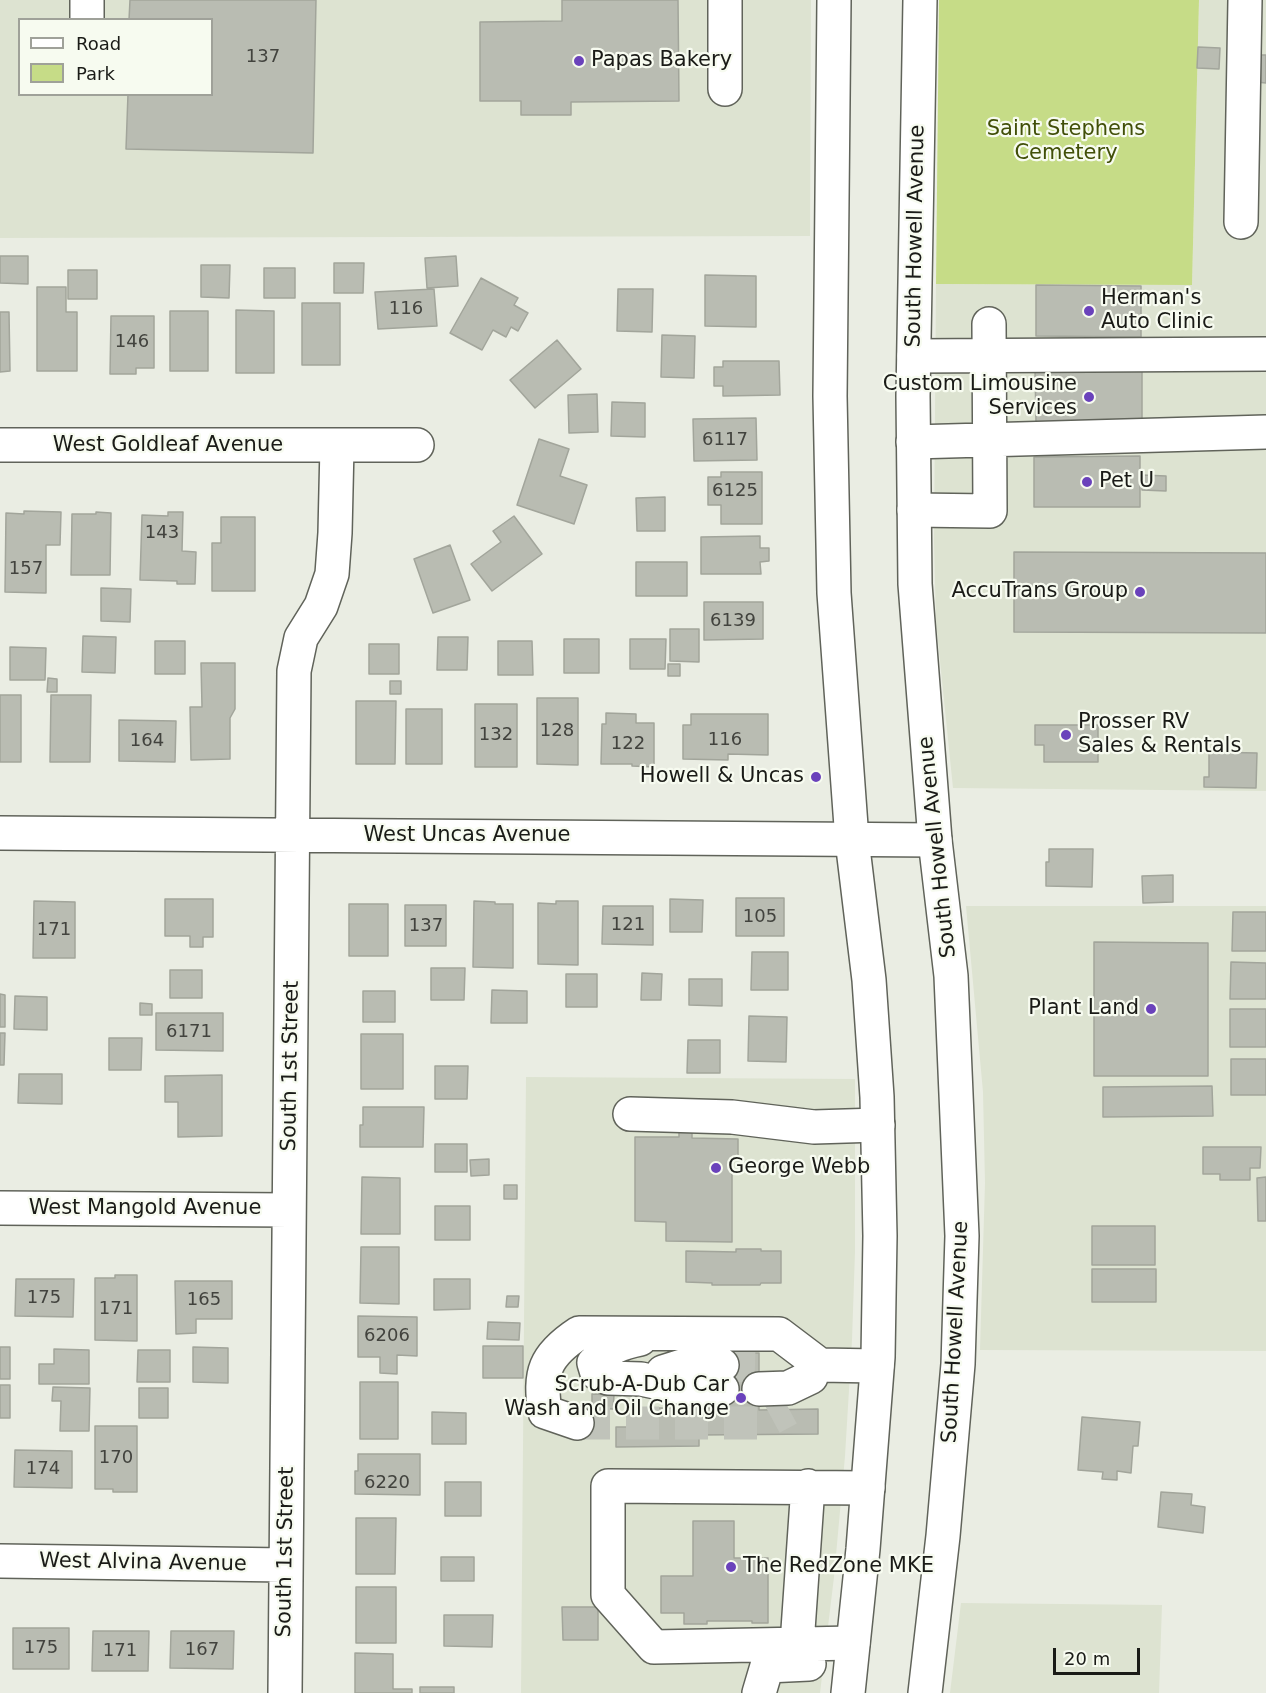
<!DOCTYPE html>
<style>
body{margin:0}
#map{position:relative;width:1266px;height:1693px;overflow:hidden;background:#eaede3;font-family:"DejaVu Sans",sans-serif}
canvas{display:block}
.legend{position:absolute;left:18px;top:18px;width:195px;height:78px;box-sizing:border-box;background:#f7fbf0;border:2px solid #9fa199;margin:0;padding:8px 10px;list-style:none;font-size:18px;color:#1a1b17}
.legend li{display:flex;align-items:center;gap:12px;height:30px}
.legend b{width:30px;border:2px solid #9fa199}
.scale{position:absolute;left:1053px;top:1648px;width:87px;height:27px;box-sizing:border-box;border:3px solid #1a1b17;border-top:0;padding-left:8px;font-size:18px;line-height:21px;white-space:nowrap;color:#1a1b17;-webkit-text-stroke:4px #f7fbf0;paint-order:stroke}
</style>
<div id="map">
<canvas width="1266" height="1693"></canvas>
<ul class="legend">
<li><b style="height:8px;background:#fff"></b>Road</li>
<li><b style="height:16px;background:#c6dc87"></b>Park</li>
</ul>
<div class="scale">20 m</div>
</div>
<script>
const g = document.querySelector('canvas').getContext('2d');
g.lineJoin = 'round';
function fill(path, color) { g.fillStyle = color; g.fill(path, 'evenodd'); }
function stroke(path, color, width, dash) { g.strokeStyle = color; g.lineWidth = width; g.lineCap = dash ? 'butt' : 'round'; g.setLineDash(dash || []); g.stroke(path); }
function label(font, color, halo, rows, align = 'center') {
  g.font = font + ' "DejaVu Sans",sans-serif'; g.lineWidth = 4.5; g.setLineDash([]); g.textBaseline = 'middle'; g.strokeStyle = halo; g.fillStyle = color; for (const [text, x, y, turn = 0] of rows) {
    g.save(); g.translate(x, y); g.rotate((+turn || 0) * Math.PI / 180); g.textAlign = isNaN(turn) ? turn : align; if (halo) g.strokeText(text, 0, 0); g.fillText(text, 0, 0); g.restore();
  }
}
fill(new Path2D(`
 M0,0H811L810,236L0,238ZM20,20H212V94H20Z
 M1199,0H1266V791L953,788L936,622L934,542L936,284L1192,285Z
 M966,906H1266V1351L980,1350L985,1183L983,1092Z
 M526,1077L855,1079V1252L852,1340L845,1456L834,1577L820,1693H521Z
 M961,1603L1162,1605L1159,1693H950Z`), '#dde3d1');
fill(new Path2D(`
 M939,0H1199L1192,285L936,284Z`), '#c6dc87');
const building = new Path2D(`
 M130,0H316L313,153L126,149L128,94H212V20H129Z
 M562,0H678L679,101L571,102V115H521V101H480V22L562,21Z
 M1198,47L1220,48L1219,69L1197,68Z
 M1257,55H1266V83L1256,82Z
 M0,256H28V284L0,283Z
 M456,256L458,286L427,288L425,258Z
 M334,263H364L363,293H334Z
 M201,265H230L229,298L201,297Z
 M264,268H295V298H264Z
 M68,270H97V299H68Z
 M705,275L756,276V327L705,326Z
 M481,278L518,298L514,305L528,313L518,331L511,327L506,337L493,330L482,350L450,333Z
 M1036,285L1141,286V337L1036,336Z
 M37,287H66V312H77V371H37Z
 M434,289L437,326L378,329L375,292Z
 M618,289H653L652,332L617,331Z
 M302,303H340V365H302Z
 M236,310L274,311V373H236Z
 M170,311H208V371H170Z
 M0,312H9L10,371L0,372Z
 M111,316H154V368H136V374H110Z
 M662,335L695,336L694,378L661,377Z
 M557,340L581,369L535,408L510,380Z
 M723,361H779L780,395L723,396V386H714V367H723Z
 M1035,371H1142V422H1036Z
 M597,394L598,432L569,433L568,395Z
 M612,402L645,403V437L611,436Z
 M756,418L757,460L694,461L693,419Z
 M539,439L569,449L560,476L587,485L574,524L517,505Z
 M1140,456V507H1034V457Z
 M721,472H762V524H721V505H708V477H721Z
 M1142,475L1166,476V491L1142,490Z
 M665,497V531H637L636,498Z
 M24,511L61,512L60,545H46V593L5,592L6,513L24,514Z
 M96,512L111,513L110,575H71L72,514H96Z
 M168,512H183L182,551L196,552L195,584H177V581L140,580L142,515L168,516Z
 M514,516L542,554L492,591L471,564L501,542L493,531Z
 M221,517H255V591H212V543H221Z
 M760,536V548H769V561L760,562L761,574H701V537Z
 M450,545L470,600L433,613L414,559Z
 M1014,552L1266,553V633L1014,632Z
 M636,562H687V596H636Z
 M101,588L131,589L130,622L101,621Z
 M704,602H763V639L704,640Z
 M670,629H699V662L670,661Z
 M83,636L116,637L115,673L82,672Z
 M438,637H468L467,670H437Z
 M564,639H599V673H564Z
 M630,639H666L665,669H630Z
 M155,641H185V674H155Z
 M498,641H532L533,675H498Z
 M369,644H399V674H369Z
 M10,647L46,648L45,680H10Z
 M201,663H235V709L230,718V759L191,760L190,707H202Z
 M668,664H680V676H668Z
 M48,678L57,679V692H47Z
 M390,681H401V694H390Z
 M0,695H21V762H0Z
 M51,695H91L90,762H50Z
 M537,698H578V765L537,764Z
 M356,701H396L395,764H356Z
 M475,704H517V767H475Z
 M406,709H442V764H406Z
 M606,713L636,714V723H654V767L632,766V764H601L602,724H606Z
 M691,714H768V755L728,754V760L683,759V725H691Z
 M119,720L176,721L175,762L119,761Z
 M1035,725H1098V762H1044V745H1035Z
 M1209,752L1257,753L1256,788L1204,787V777H1209Z
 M1049,849H1093L1092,887L1046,886V862H1049Z
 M1173,875V902L1143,903L1142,876Z
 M736,898H784V936H736Z
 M165,899H213V937H203V947H190V936H165Z
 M670,899L703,900L702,932H670Z
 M34,901L75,902V958H33Z
 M474,901L495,902V904H513V968L473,967Z
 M556,901H578V965L538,964V903L556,904Z
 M349,904H388V956H349Z
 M405,905H446V946H405Z
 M603,906H653V945L602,944Z
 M1233,912H1266V951H1232Z
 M1094,942L1208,943V1076H1094Z
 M752,952H788V990H751Z
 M1231,962L1266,963V999H1230Z
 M431,968H465L464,1000H431Z
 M170,970H202V998H170Z
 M642,973L662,974L661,1000H641Z
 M566,974H597V1007H566Z
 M689,979H722V1006L689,1005Z
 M492,990L527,991V1023H491Z
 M363,991H395V1022H363Z
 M0,994L5,995V1027H0Z
 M15,996L47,997V1030L14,1029Z
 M140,1003L152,1004V1015H140Z
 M1230,1009H1266V1047H1230Z
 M156,1013H223V1051L156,1050Z
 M749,1016L787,1017L786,1062L748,1061Z
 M0,1033H5L4,1065H0Z
 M361,1034H403V1089H361Z
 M109,1038H142L141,1070H109Z
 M688,1040H720V1073H687Z
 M1231,1059H1266V1095H1231Z
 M435,1066H468L467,1099H435Z
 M19,1074H62V1104L18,1103Z
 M222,1075V1136L178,1137V1102H165V1076Z
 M1212,1086L1213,1116L1103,1117V1087Z
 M363,1107H424L423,1147H360V1125H363Z
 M679,1131L692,1132V1138L738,1139V1157H732V1242L666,1241V1222L635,1221V1137H679Z
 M435,1144H467V1172H435Z
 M1203,1147H1261L1260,1168H1250V1180H1220V1174H1203Z
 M489,1159V1175L471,1176L470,1160Z
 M362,1177L400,1178V1234H361Z
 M1266,1177V1221H1258L1257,1178Z
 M504,1185H517V1199H504Z
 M435,1206H470V1240H435Z
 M1092,1226H1155V1265H1092Z
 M361,1247H399V1304L360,1303Z
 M736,1249H761V1251H781V1283H761L760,1285H712V1283L686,1282V1251L736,1252Z
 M1092,1269H1156V1302H1092Z
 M115,1275H137V1341L95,1340V1278H115Z
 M16,1279H74L73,1317L15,1316Z
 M434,1279H470V1309L434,1310Z
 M175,1281H232V1319H196V1333L176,1334Z
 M507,1296H519L518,1307H506Z
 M358,1316L417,1317V1356L397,1355V1374L380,1373V1357H358Z
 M488,1322L520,1323L519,1340L487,1339Z
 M483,1346H523V1378H483Z
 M0,1347H10V1379H0Z
 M193,1347L228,1348V1383L193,1382Z
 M54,1349L89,1350V1384H39V1364H54Z
 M138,1350H170V1382H137Z
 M722,1353H759V1410L818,1409V1434L699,1435V1446L616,1447V1427H634V1408H722Z
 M360,1382H398V1439H360Z
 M0,1385H10V1418H0Z
 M53,1387L90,1388L89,1431H60L61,1401H52Z
 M139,1388H168V1418H139Z
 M592,1394L614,1395L613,1409L592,1408Z
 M432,1412L466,1413V1444H432Z
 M1082,1417L1140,1422L1138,1446H1133L1131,1473L1117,1471V1480L1102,1479L1103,1472L1078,1470Z
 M95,1426H137V1492H113V1489H95Z
 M15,1450L72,1451V1488L14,1487Z
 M358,1454H420V1495L355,1494V1471H358Z
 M445,1482H481V1516H445Z
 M1161,1492L1192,1494L1191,1505L1205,1507L1203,1533L1158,1527Z
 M356,1518H396L395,1574H356Z
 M693,1521H734V1558H768V1623H752V1621H707V1624H684V1613H661V1576H693Z
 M441,1557H474V1581H441Z
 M356,1587H396V1643H356Z
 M562,1607H598V1640H563Z
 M444,1615H493L492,1647L444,1646Z
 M13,1628H69V1669H13Z
 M93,1631H149L148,1671H92Z
 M171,1631H234L233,1669L170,1668Z
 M355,1653L393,1654V1689H412V1693H355Z
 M420,1687H454V1693H420Z`);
fill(building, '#b9bcb2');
stroke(building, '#a2a59b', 1.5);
stroke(new Path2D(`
 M722,1365L759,1366
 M577,1423H763L789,1409`), '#c0c3ba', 33, [33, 16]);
const minor = new Path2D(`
 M725,0V89
 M87,20V0
 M1241,222L1245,0
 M914,356L1266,354
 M913,442L1266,432
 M0,445H417
 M914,510L990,511L989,324
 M0,833L935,840
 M630,1114L732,1117L814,1127L878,1125
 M0,1208L289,1210
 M640,1339C620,1343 609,1348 594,1363L597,1373L608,1378L641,1379L684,1388L722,1389
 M663,1372L682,1366L722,1365
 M759,1389L788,1388L811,1377
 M577,1423L545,1412C539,1373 544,1356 579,1333L779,1334L820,1365L877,1366
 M0,1561L286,1565
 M853,1643L654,1647L608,1595V1486L868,1488
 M797,1644L808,1486
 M285,1693L294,671L301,638L321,606L332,574L335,533L337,446
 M759,1693L767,1666L809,1664`);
const major = new Path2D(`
 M834,0L830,396L834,593L852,840L869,980L877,1097L880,1236L878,1357L863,1549L848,1693
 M920,0L913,396L915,584L935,840L951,976L962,1236L958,1364L943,1536L925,1693`);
stroke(minor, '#60635a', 36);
stroke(major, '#60635a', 36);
stroke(minor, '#fff', 33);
stroke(major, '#fff', 33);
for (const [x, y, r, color] of [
 [579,61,6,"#6a42bb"],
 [1089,311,6,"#6a42bb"],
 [1089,397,6,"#6a42bb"],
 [1087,482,6,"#6a42bb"],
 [1140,592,6,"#6a42bb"],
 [1066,735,6,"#6a42bb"],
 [816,777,6,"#6a42bb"],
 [1151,1009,6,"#6a42bb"],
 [716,1168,6,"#6a42bb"],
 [741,1398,6,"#6a42bb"],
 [731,1567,6,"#6a42bb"]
]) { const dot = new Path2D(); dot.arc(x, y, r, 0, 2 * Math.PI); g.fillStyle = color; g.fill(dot); stroke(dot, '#f7fbf0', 2); }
label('18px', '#42433e', null, [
 ["137",263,57],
 ["116",406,309],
 ["146",132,342],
 ["6117",725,440],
 ["6125",735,491],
 ["143",162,533],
 ["157",26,569],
 ["6139",733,621],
 ["128",557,731],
 ["132",496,735],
 ["116",725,740],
 ["164",147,741],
 ["122",628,744],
 ["105",760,917],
 ["121",628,925],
 ["137",426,926],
 ["171",54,930],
 ["6171",189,1032],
 ["175",44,1298],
 ["165",204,1300],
 ["171",116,1309],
 ["6206",387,1336],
 ["170",116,1458],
 ["174",43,1469],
 ["6220",387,1483],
 ["175",41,1648],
 ["167",202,1650],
 ["171",120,1651]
]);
label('21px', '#1a1b17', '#f7fbf0', [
 ["Papas Bakery",591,61],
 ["Herman's",1101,299],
 ["Auto Clinic",1101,323],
 ["Custom Limousine",1077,385,"right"],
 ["Services",1077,409,"right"],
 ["Pet U",1099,482],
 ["AccuTrans Group",1128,592,"right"],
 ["Prosser RV",1078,723],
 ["Sales & Rentals",1078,747],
 ["Howell & Uncas",804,777,"right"],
 ["Plant Land",1139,1009,"right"],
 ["George Webb",728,1168],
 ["Scrub-A-Dub Car",729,1386,"right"],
 ["Wash and Oil Change",729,1410,"right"],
 ["The RedZone MKE",743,1567]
], 'left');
label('21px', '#414f08', '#f7fbf0', [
 ["Saint Stephens",1066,130],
 ["Cemetery",1066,154]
]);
label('21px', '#1a1b17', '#f7fbf0', [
 ["South Howell Avenue",916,236,-89],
 ["West Goldleaf Avenue",168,446],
 ["West Uncas Avenue",467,836],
 ["South Howell Avenue",938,847,-96],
 ["South 1st Street",291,1066,-89],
 ["West Mangold Avenue",145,1209],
 ["South Howell Avenue",956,1332,-87],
 ["South 1st Street",286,1552,-89],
 ["West Alvina Avenue",143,1563,1]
]);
</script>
